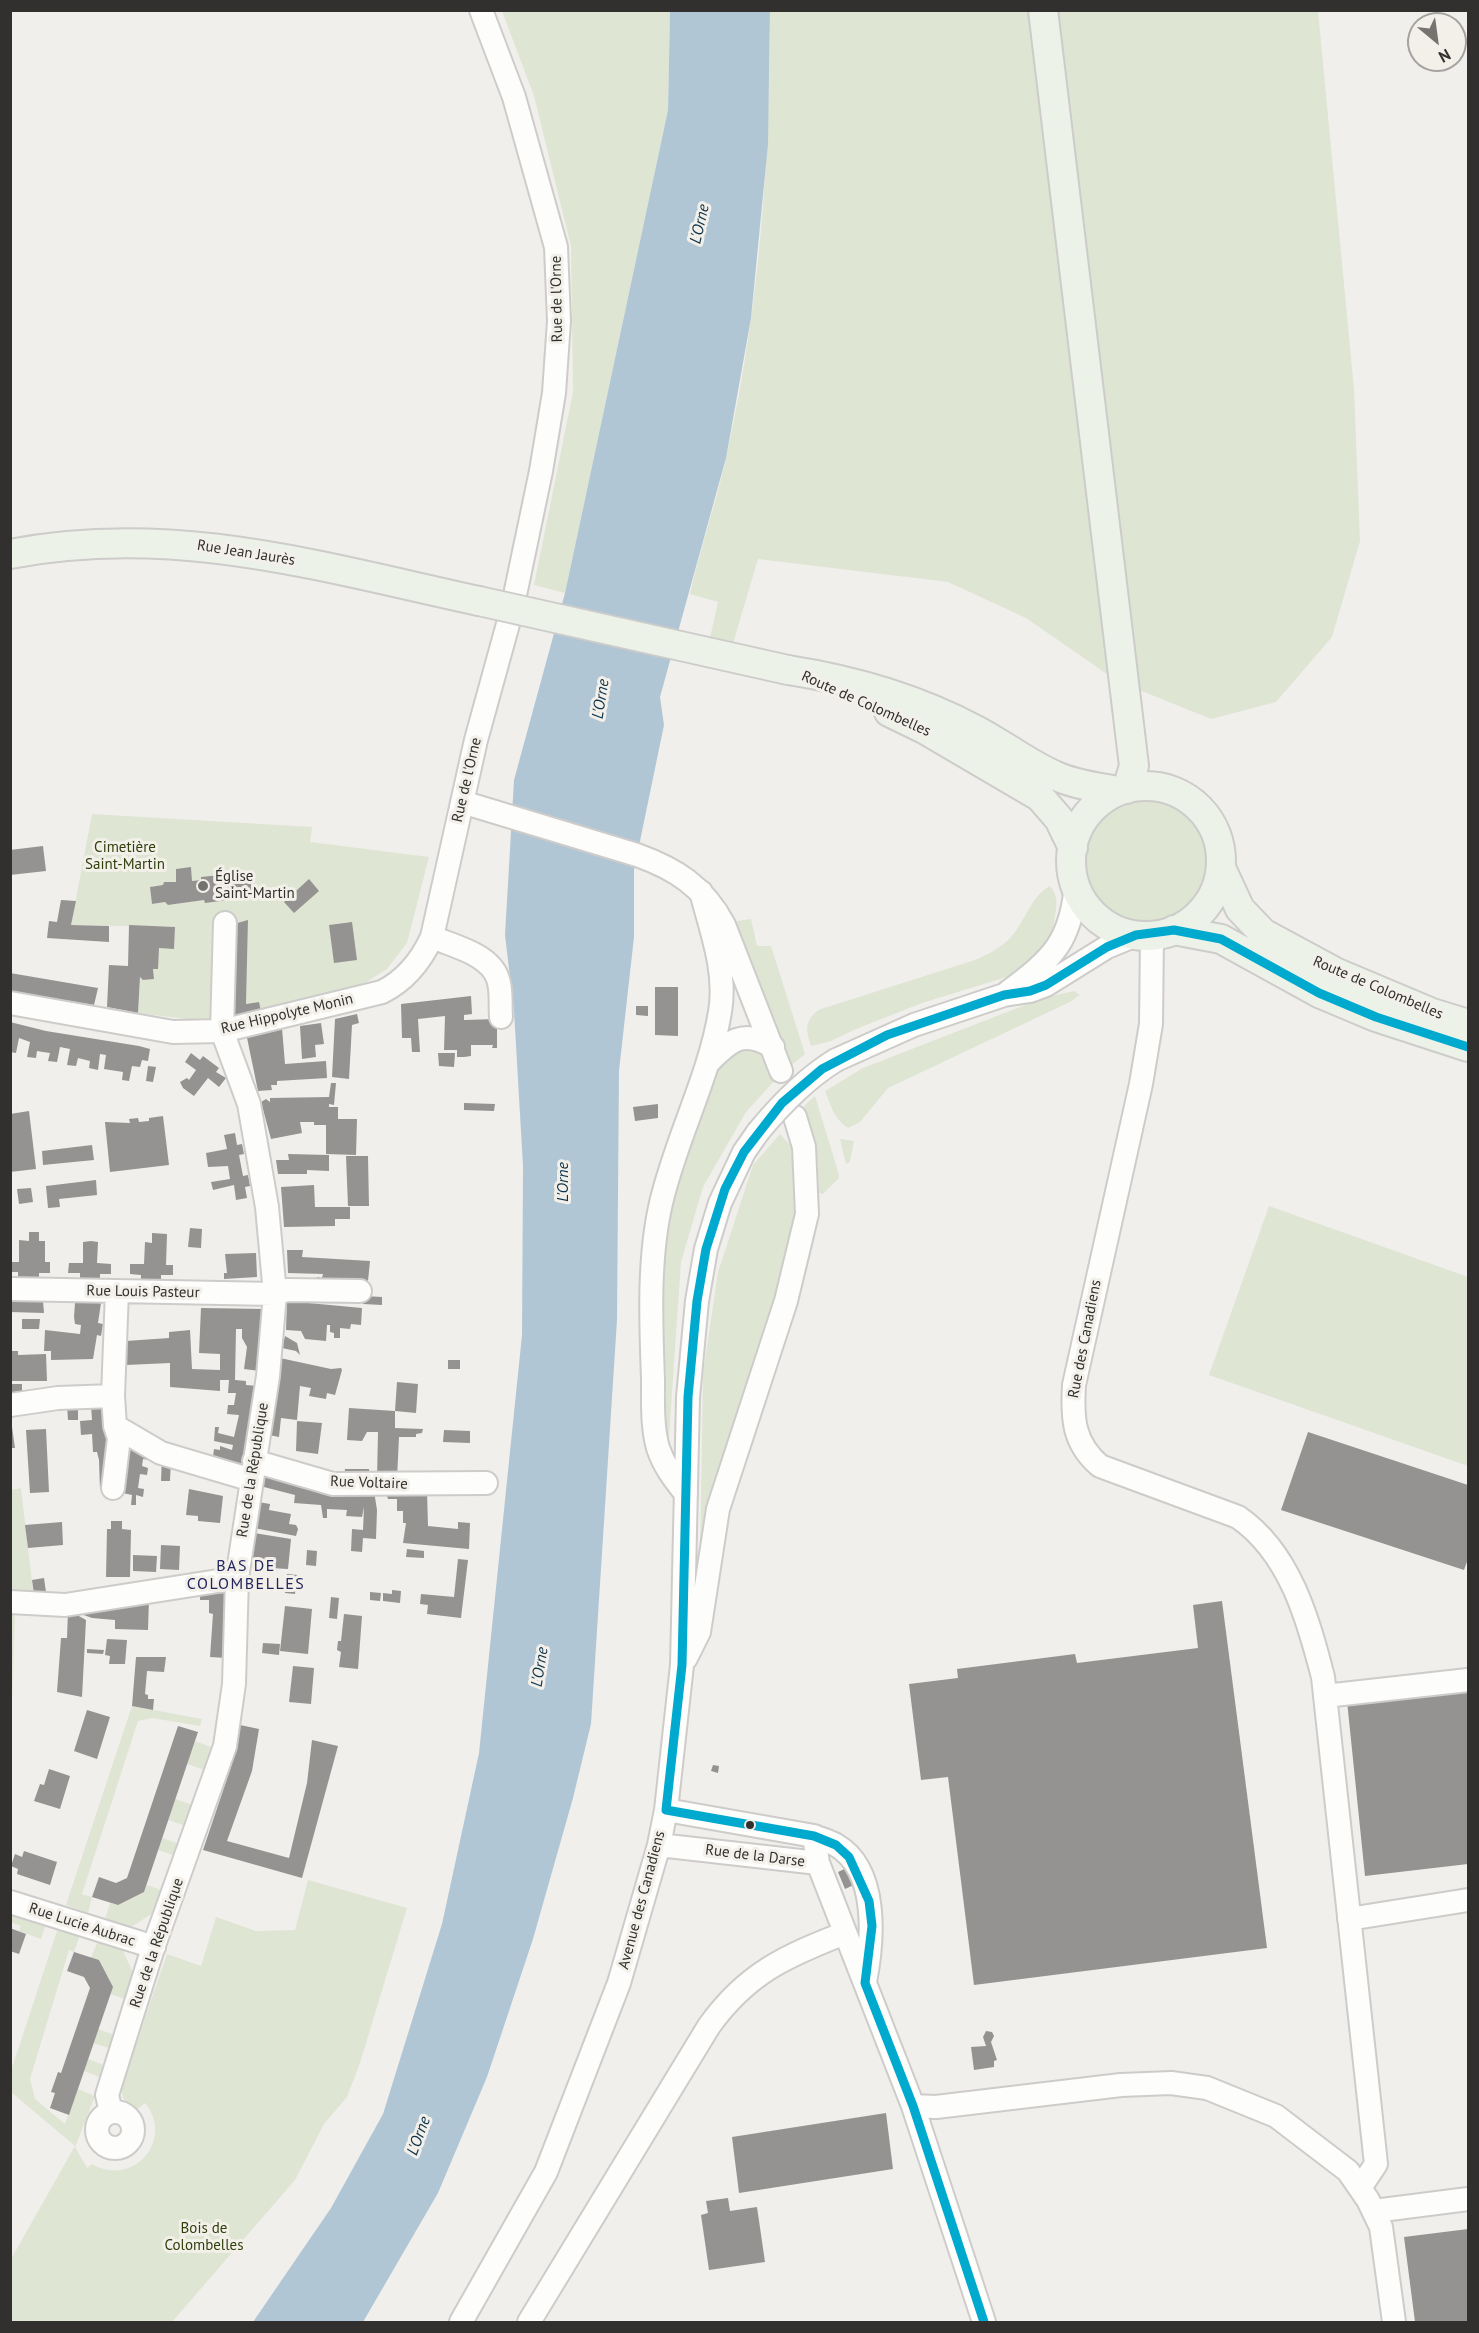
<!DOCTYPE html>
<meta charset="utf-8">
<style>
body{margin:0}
#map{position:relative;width:1479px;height:2333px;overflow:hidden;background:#f1efec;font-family:"PT Sans",sans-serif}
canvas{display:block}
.frame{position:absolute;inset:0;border:12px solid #31302e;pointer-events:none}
.north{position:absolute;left:1407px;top:12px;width:60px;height:60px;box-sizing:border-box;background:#f3f0ea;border:2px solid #a5a39f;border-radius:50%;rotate:151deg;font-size:16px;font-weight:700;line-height:24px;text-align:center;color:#31302e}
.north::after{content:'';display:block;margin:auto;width:21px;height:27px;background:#747370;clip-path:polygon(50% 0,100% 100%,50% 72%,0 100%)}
</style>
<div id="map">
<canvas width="1479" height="2333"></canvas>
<div class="frame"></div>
<div class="north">N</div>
</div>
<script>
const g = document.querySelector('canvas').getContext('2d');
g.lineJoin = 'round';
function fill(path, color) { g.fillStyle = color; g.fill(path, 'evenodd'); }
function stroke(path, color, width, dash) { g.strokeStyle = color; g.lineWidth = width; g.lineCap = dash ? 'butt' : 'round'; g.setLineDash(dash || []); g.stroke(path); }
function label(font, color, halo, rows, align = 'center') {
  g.font = font + ' "PT Sans",sans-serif'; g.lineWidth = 6; g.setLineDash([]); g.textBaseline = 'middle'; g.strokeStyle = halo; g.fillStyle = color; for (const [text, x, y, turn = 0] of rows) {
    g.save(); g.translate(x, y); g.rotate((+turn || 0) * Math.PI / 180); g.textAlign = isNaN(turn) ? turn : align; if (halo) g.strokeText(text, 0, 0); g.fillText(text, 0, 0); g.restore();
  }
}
fill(new Path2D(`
 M502,11H670L668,110L565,593L534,585L573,392L571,246L534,96Z
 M770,11H1318L1354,389L1360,541L1332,637L1276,702L1211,719L1117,681L1026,618L948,582L758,559L726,667L704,665L718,602L690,594C701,544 719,495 729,444C760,302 770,155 770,11Z
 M1083 860a64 64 0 1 1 128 0a64 64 0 1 1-128 0Z
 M92,814L312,827L310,842L429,857L407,943L387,969L365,983L261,1011L259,1002L246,1004L248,921L215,1020H195L138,1013L140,977L143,980L154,979L153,969L159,948H174L175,927L71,925ZM191,868L192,881L249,872L252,897L205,903L204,900L168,905L165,902L152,904L150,887L163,885L164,882H176L177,869Z
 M1050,886C1064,901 1050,922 1054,940L1013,975L922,1003L856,1029L831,1041L811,1046C806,1030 804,1022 818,1010L975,960C989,954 1002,947 1012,936C1025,921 1032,895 1050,886Z
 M751,919L757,946H771L805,1054L788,1068L738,940L737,921Z
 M1074,991L1080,995L1070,1002L888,1088L860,1122L848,1128C834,1119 831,1106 825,1091L863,1068L1043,998Z
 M755,1045L764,1052L777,1078L746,1112L703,1187L681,1262L668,1450L663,1436L660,1285L668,1209L713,1073L730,1050Z
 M815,1096L839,1175V1178L823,1194L819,1193L816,1145L804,1106Z
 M780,1134L791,1146L797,1217L700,1561L703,1374L718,1272L753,1165Z
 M840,1139L854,1141L850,1162L846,1164Z
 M1269,1206L1468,1277V1466L1209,1375Z
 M21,1488L34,1599L11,1596V1490Z
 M10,1610L15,1611L11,1731H10Z
 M132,1706L202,1719L200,1726L152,1718L138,1721L82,1894L92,1897L88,1913L66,1905Z
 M195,1741L211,1747L205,1770L187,1764Z
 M175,1799L193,1805L186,1826L168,1820Z
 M162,1838L180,1844L176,1856L158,1850Z
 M308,1880L407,1908L360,2063L347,2097L324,2124L295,2180L172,2322H11V2259L75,2146L11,2092V2071L59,1925L81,1932L74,1952L69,1950L30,2079L35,2099L65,2124L78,2089L95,2096L75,2147L87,2168L92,2164C133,2188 175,2140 145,2103L134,2112L123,2098L121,2088L167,1954L201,1966L216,1917L256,1931L295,1930Z
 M147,1885L164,1891L158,1910L131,1927L105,1919L110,1903L118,1905L144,1892Z
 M10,1908L47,1921L41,1939L19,1931L21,1926L11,1922Z
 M99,1938L125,1947L123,1951L134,1975L128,2000L110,1994L112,1987L99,1960L91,1958Z
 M98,2029L117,2036L112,2049L93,2043Z
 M88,2059L106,2066L102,2078L84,2071Z`), '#dee5d3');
fill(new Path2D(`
 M670,11H770L768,144L751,318L726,458L660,697L664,725L634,870V937L619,1071L617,1320L591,1724L573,1798L533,1939L487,2077L438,2193L363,2322H253L331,2208L383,2114L442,1924L479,1753L522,1335L523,1166L514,1011L505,935L514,780L565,593L668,110Z`), '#b1c6d5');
fill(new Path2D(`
 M43,846L46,871L10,875V850Z
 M191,867L192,881L201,880V877L250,872L252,897L205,903L204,900L168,905L165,902L152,904L150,887L163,885L164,882H176V869Z
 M309,879L319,891L294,913L284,902Z
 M61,900L76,901L71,925L109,926V942L47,938L49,921L57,922Z
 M248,920L246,1004L259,1002L261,1011L229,1016L234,924Z
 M352,922L357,960L334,963L329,925Z
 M129,925L175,927L174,949L159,948L158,969H153L154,979L143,980L140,977L138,1013L107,1007L109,965L128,966Z
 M10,973L98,988L94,1005L10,991Z
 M655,987H678V1036L655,1035Z
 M471,996L472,1014L464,1015V1020L497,1019V1048H492L493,1045H471V1056L464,1057H457V1050H444L445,1016L418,1019L420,1052H412L411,1038H402L401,1004Z
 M636,1006H648V1016L636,1015Z
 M357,1014L359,1023L352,1025L349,1079L332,1077L335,1019Z
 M10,1022L46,1031L139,1046L150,1049L148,1061L142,1060L140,1067L132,1066L129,1081L122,1080L123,1072L104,1069L106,1055L100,1054L98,1070L89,1068L90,1061L78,1058L76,1066L67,1065L70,1049L60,1047L57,1062L48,1061L50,1053L43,1052L37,1051L36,1058L27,1057L30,1042L19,1038L16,1053L10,1052Z
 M321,1023L324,1044L315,1045L316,1057L302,1059L300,1026Z
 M282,1028L285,1064L326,1061L327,1078L277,1081V1085H271L272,1090L258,1091L246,1033Z
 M191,1053L200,1060L203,1056L219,1068L216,1072L226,1078L219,1087L208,1078L194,1096L183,1088L180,1082L187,1078L189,1080L196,1070L185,1062Z
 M438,1053H455L454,1067L439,1066Z
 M148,1066L156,1067L153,1082L146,1081Z
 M331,1083H336L334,1105L329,1104V1107H338V1119H357L356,1155L326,1154V1125H314V1122H300L302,1133L271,1139L261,1102L266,1099L270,1102V1098L329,1097Z
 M464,1103L495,1104L494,1111L464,1110Z
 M658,1104V1118L635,1121L633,1107Z
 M29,1111L36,1169L10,1172V1114Z
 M163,1116L169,1165L110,1172L105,1122L130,1123L129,1119L138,1118L139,1122L149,1121V1118Z
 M235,1133L237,1145L242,1144L244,1154L239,1155L243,1176L248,1175L250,1186L245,1187L247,1198L236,1200L234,1185L213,1190L211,1182L230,1179L228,1166L208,1167L206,1153L227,1149L224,1135Z
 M92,1145L94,1160L43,1165L42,1151Z
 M288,1154L329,1155V1171L307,1170V1174H278L276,1160H289Z
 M346,1156H368L369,1206H348Z
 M96,1180L97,1195L59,1199L60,1207L48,1208L46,1186Z
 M314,1185L315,1207H350V1219H335V1226L284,1227L281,1187Z
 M31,1188L33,1202L19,1204L17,1189Z
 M190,1228L202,1229L201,1248L188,1247Z
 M29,1232H39V1241H45V1262H50V1273H39V1278L18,1277V1272H10V1262H19V1240L29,1241Z
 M152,1233L167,1234L166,1265H173V1275H161V1280L141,1279V1275L130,1274V1264H144L145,1242L152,1243Z
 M91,1241L98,1242L97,1263L111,1264V1274H100V1279L90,1278H80V1273H68L69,1263H83V1242Z
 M287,1250H303L302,1257L370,1261L368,1281H317V1277L322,1278L323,1274L288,1273Z
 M256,1253L257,1277L224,1279V1273H227L225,1254Z
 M364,1296L382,1297V1305L363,1304Z
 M10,1299L43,1301L44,1313L10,1312Z
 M287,1301L362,1308L361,1325L351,1324L350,1329L340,1328V1338H334V1333L330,1332V1325H327L326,1341L305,1339L301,1331L286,1330Z
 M75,1303H101L98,1323L103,1324L101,1336L97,1335L93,1359L51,1360V1351H44L45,1330L80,1334L81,1325L75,1324L74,1317Z
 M201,1308L266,1309L260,1371L244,1369L247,1347L242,1338V1329H236L235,1380L246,1381V1385L258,1386L244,1472L212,1465L214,1449L220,1450V1446L232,1450L233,1445L214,1441L215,1427H219L218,1433L234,1437L239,1415L227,1414L228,1405H234L236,1393H228L229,1380H220V1391L170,1387V1363L126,1365V1341L169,1338V1332L190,1330L192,1369L220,1370V1354L199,1353Z
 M22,1319H40L39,1329H22Z
 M285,1336L297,1343L300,1355L296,1351L282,1348Z
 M10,1351H18V1355L46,1354L47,1381H10Z
 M280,1358L331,1369L341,1368L342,1370L335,1395L327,1393L326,1399L309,1396L311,1388L300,1386L297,1420L281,1418L279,1437L269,1435Z
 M448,1360H460V1369H448Z
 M397,1382L418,1384L416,1413L395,1411V1428L423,1429L422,1433L416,1434V1437H399L397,1479H377L378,1432H367L362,1441L347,1440L349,1408L395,1411Z
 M10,1384H22V1399H10Z
 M105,1404L108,1439V1490L100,1489L99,1460L97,1452H93L92,1434L81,1435L80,1421L92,1420L91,1405Z
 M67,1405H78V1420H68Z
 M297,1421L322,1423L318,1454L296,1451Z
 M10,1427H12L15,1448H10Z
 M46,1429L49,1492L30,1493L26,1430Z
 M444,1430L470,1431V1443L443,1442Z
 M1308,1432L1468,1485V1559L1464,1570L1281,1510Z
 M128,1438L151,1452L150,1460L143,1459L142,1466L148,1468L147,1475L140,1474L138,1488L144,1489L143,1497L136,1495V1505H131L132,1495L118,1492Z
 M162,1456L171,1459L170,1481H161Z
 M345,1469H369L370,1479L344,1478Z
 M264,1471L374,1491L377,1510L376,1539L363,1538L362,1552L351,1551L352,1529L363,1530L364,1507L362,1517L346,1516L347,1510L327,1509V1518H323L321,1505L294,1503L295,1495L260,1486Z
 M189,1489L223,1496L220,1523L198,1521V1516L186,1515Z
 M385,1491H427L428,1526L458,1529V1522L470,1523L469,1549L403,1543L406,1523H403V1511H397V1499H388Z
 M258,1502L270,1504L269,1510L291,1514L289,1524L296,1525L298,1529L296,1536L254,1528Z
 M111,1521H122V1529L131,1530L130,1577H106L107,1529H111Z
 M62,1522L63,1545L28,1548L25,1525Z
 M254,1533L291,1539L288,1569L251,1567Z
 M161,1545L180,1546L179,1570L160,1569Z
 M407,1549L424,1551V1558L406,1557Z
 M307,1550L317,1551L316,1566L306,1565Z
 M133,1555L157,1556L156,1572L133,1571Z
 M458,1559L468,1560L461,1618L427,1614L428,1605L420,1604L421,1594L454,1597Z
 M287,1574L297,1575L295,1594L285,1593Z
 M44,1578L46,1592L34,1594L32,1580Z
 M392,1590L401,1591L400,1603L383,1601V1593L392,1594Z
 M370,1592L381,1593L380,1601L370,1600Z
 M231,1593L226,1658L210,1657L213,1614L209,1613V1600H200V1594Z
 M331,1597L339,1598L337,1619L329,1618Z
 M149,1599L148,1630L115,1629V1620L92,1618L81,1614Z
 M1222,1601L1267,1948L974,1985L948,1777L921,1780L909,1684L958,1678L957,1669L1075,1654L1077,1663L1198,1648L1193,1605Z
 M285,1606L312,1609L308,1654L280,1651Z
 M68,1610L86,1620L82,1697L57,1692L61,1638H67Z
 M344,1614L362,1616L358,1669L339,1667L341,1652L337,1650L338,1641H341Z
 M107,1639L127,1640L125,1664H109L110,1656L105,1655Z
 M263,1643L280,1644L279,1655L262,1653Z
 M87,1649L104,1650L103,1654L87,1653Z
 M136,1657H166L164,1672L147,1671L145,1694L148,1695V1699H154L153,1710L132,1706Z
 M293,1666L314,1668L311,1704L289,1702Z
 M1468,1688V1864L1365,1876L1347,1701Z
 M87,1710L110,1717L97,1759L74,1751Z
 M240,1725L259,1729L252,1771L227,1841L289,1858L307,1783L312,1740L338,1746L302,1878L203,1850L231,1767Z
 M178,1726L198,1732L144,1892L118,1905L92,1897L99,1877L116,1883L127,1878Z
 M713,1765L719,1766L718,1773L711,1771Z
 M49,1769L70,1776L60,1809L34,1801L40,1784L44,1785Z
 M24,1851L57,1862L50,1885L17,1874L18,1869L11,1866L15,1854L22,1857Z
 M849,1867L856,1884L845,1889L838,1872Z
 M10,1928L26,1934L19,1954L10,1951Z
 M74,1952L99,1960L113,1987L69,2115L50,2108L55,2093L51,2092L58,2072L61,2073L90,1988L84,1977L67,1971Z
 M986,2031L992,2032L994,2036L991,2042L997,2060L994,2061V2067L974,2070L971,2047L986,2046L983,2037Z
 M886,2113L893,2169L739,2193L732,2137Z
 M728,2198L730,2211L757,2207L765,2262L709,2270L701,2215L708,2213L706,2201Z
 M1468,2229V2322H1415L1404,2237Z`), '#949391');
const minor = new Path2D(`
 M481,10L514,97L556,247L559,321L554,393L541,471L515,595
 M462,802L637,855C676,869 704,887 724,925L781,1071
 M1152,935L1151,1024L1141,1084L1074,1385C1072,1418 1073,1443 1100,1466L1238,1517C1290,1553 1308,1619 1323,1677L1376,2164L1360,2188
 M432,937C453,946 490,954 498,979C502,990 500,1005 501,1017
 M1008,992C1052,959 1071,942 1076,885
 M10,1003L173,1032L222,1031L382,992C406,980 421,961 432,937L476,740L508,624
 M836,1060L914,1025L1004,995L1030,991L1046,985L1107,947L1136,935
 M707,1064C729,1041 743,1028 773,1047
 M10,1289L275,1294L287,1290L360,1291
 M10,1405L58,1398L113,1396
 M115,1426L161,1453L252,1480
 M254,1461L333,1484L486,1483
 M113,1488L119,1438L115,1426L113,1396L117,1291
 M686,1494C674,1479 664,1466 658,1448C652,1427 653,1402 653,1380C651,1323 648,1259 661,1203C676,1138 709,1078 720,1012C727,972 711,930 701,892
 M10,1602L65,1605L237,1578
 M686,1658L699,1632L718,1509L786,1301L807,1214L804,1147L795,1117
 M1325,1696L1468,1680
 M666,1810L814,1836C821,1839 829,1841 836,1845C879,1870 873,1941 865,1982
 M814,1836L818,1863L913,2106L984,2322
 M659,1845L818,1863
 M10,1902L154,1947
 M1349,1919L1468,1900
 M913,2106L936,2107L1121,2085L1171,2083L1207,2088L1276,2116L1348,2171L1368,2200L1381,2227L1394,2322
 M97 2130a18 18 0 1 1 36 0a18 18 0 1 1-36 0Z
 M111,2112L107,2095L153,1948L225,1746L234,1684L237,1578L268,1376L275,1294L267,1207L249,1104L222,1031L225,923
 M1374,2211L1468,2199
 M461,2322L546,2172L619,1983L659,1845L666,1810L682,1665L688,1397L697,1301L706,1249L720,1203L744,1152L758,1132
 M529,2322L709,2026C747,1973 786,1956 845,1933`);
const major = new Path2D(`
 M1043,10L1134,766L1127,789
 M10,554C173,522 322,567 479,601
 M788,670C853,680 918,699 976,730C1003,744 1028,764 1056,776C1076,785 1097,787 1118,791
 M889,712L924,729L1040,797L1059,819L1073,848
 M1071 861a75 75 0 1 1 150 0a75 75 0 1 1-150 0Z
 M1221,868L1240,909L1263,933L1337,973L1432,1013L1468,1024
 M1174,930L1221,939L1319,993L1376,1017L1468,1047`);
stroke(minor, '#ceccca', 26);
stroke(major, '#cdccca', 32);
stroke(minor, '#fdfdfc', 22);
stroke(major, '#edf2e9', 28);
const minorBridge = new Path2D(`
 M758,1132C781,1104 805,1079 836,1060`);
const majorBridge = new Path2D(`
 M479,601L788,670`);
stroke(minorBridge, '#ceccca', 26, []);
stroke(majorBridge, '#cdccca', 32, []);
stroke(minorBridge, '#fdfdfc', 22);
stroke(majorBridge, '#edf2e9', 28);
stroke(new Path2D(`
 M984,2322L913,2106L865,1983L872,1926L869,1901L849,1857L836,1845L814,1836L666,1810L682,1665L688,1397L697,1301L706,1249L725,1189L744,1152L782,1103L822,1069L887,1035L1004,995L1030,991L1046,985L1107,947L1136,935L1174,930L1221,939L1319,993L1376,1017L1468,1047`), '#00a9ce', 9);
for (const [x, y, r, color] of [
 [203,886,6,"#747370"],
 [750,1825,5,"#31302e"]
]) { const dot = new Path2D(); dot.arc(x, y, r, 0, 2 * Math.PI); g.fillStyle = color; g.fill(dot); stroke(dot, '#f3f0ea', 2); }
label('15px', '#31302e', '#f3f0ea', [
 ["Rue de l'Orne",557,299,-91],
 ["Rue Jean Jaurès",246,553,9],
 ["Route de Colombelles",866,704,24],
 ["Rue de l'Orne",467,780,-77],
 ["Route de Colombelles",1378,988,23],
 ["Rue Hippolyte Monin",287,1014,-13],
 ["Rue Louis Pasteur",143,1292,1],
 ["Rue des Canadiens",1085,1339,-79],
 ["Rue de la République",253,1470,-81],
 ["Rue Voltaire",369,1483,2],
 ["Rue de la Darse",755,1856,7],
 ["Avenue des Canadiens",642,1900,-75],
 ["Rue Lucie Aubrac",82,1925,18],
 ["Rue de la République",157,1943,-71]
]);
label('15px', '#2f400d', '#f3f0ea', [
 ["Cimetière",125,848],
 ["Saint-Martin",125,865],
 ["Bois de",204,2229],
 ["Colombelles",204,2246]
]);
label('15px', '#31302e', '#f3f0ea', [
 ["Église",215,877],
 ["Saint-Martin",215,894]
], 'left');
label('italic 16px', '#0d334c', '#f3f0ea', [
 ["L'Orne",700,224,-77],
 ["L'Orne",601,699,-81],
 ["L'Orne",563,1182,-90],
 ["L'Orne",540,1667,-81],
 ["L'Orne",419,2136,-70]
]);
g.letterSpacing = '1.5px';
label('16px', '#20255e', '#f3f0ea', [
 ["BAS DE",246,1566],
 ["COLOMBELLES",246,1584]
]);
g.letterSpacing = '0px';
</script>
